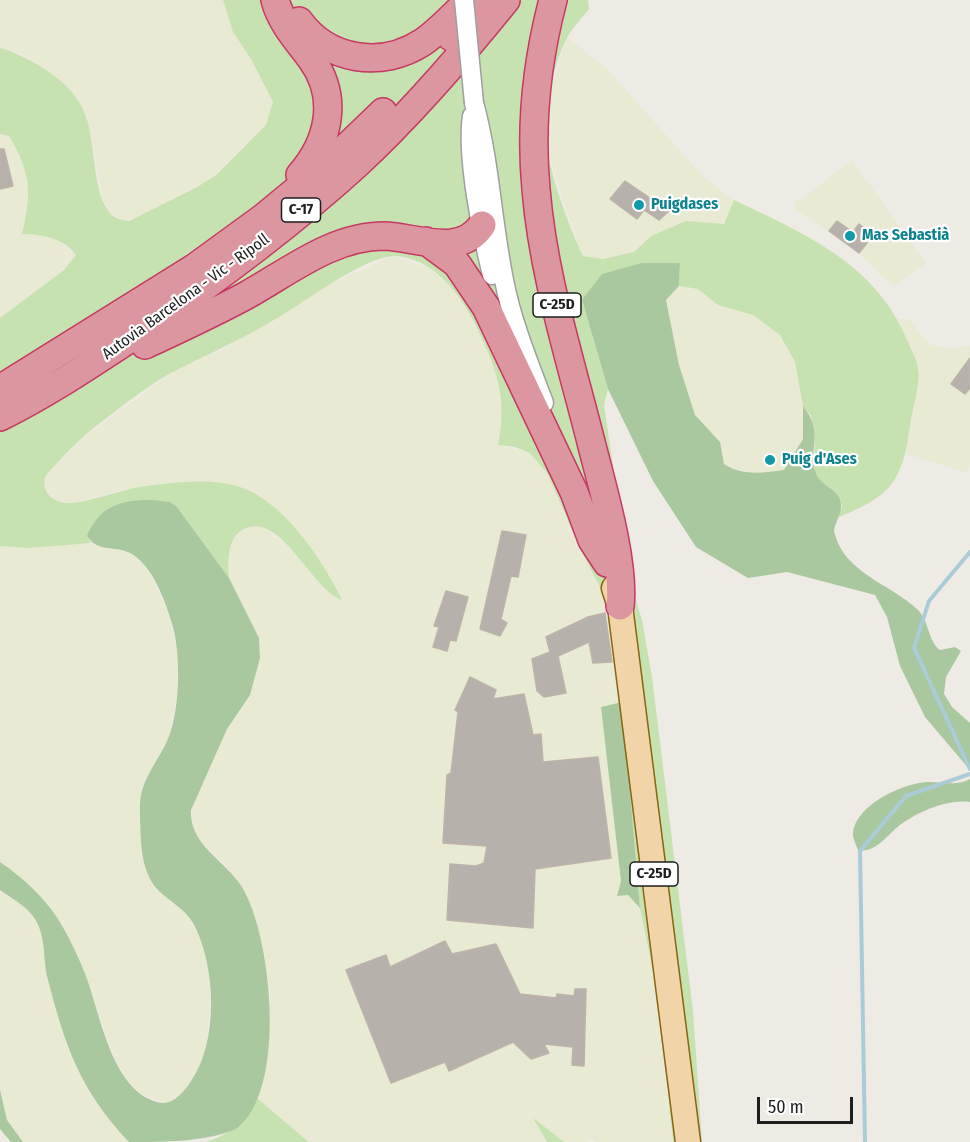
<!DOCTYPE html>
<meta charset="utf-8">
<style>
body{margin:0}
#map{position:relative;width:970px;height:1142px;overflow:hidden;background:#eeebe5;font-family:"Fira Sans Condensed",sans-serif}
canvas{display:block}
.scale{position:absolute;left:757px;top:1097px;width:96px;height:27px;box-sizing:border-box;border:3px solid #1e1e1e;border-top:0;padding-left:8px;font-size:18px;line-height:21px;white-space:nowrap;color:#1e1e1e;-webkit-text-stroke:4px #fff;paint-order:stroke}
</style>
<div id="map">
<canvas width="970" height="1142"></canvas>
<div class="scale">50 m</div>
</div>
<script>
const g = document.querySelector('canvas').getContext('2d');
g.lineJoin = 'round';
function fill(path, color) { g.fillStyle = color; g.fill(path, 'evenodd'); }
function stroke(path, color, width, dash) { g.strokeStyle = color; g.lineWidth = width; g.lineCap = dash ? 'butt' : 'round'; g.setLineDash(dash || []); g.stroke(path); }
function label(font, color, halo, rows, align = 'center') {
  g.font = font + ' "Fira Sans Condensed",sans-serif'; g.lineWidth = 4.5; g.setLineDash([]); g.textBaseline = 'middle'; g.strokeStyle = halo; g.fillStyle = color; for (const [text, x, y, turn = 0] of rows) {
    g.save(); g.translate(x, y); g.rotate((+turn || 0) * Math.PI / 180); g.textAlign = isNaN(turn) ? turn : align; if (halo) g.strokeText(text, 0, 0); g.fillText(text, 0, 0); g.restore();
  }
}
fill(new Path2D(`
 M0,0H223L233,32L251,59L273,102L270,118L266,125L210,179L137,218L121,220L109,213L102,197L91,135L78,100L31,60L19,53L0,48Z
 M567,37L608,70L703,176L734,200L724,225L686,221L651,236L634,252L603,259L583,256L576,240L550,160L545,131L547,103Z
 M0,134L9,136L21,155L26,173L30,199L23,234L42,235L57,240L76,255L64,270L0,318Z
 M852,160L926,263L893,287L859,253L794,209L795,200L802,199Z
 M393,256L428,268L457,292L463,300L498,374L503,401L499,445L530,453L547,473L583,557L599,585L614,633L622,702L601,707L621,881L617,895L624,894L632,897L644,916L658,995L673,1142H595L592,1137L588,1142H564L534,1120L547,1142H309L257,1098L264,1071L270,1015V989L264,953L242,887L232,872L197,837L191,820L194,800L227,729L250,695L261,649L259,638L229,578L230,548L238,532L255,525L263,527L291,548L313,577L334,584L296,530L283,517L270,505L229,484L202,482L146,486L118,491L73,503L54,500L43,486L45,477L85,436L177,369L220,351L325,286Z
 M679,286L698,289L718,305L753,315L780,335L795,362L803,406V439L784,470L756,473L734,470L724,464L720,441L695,415L679,365L666,300Z
 M899,319H909L930,345L952,349L970,345V462L967,473L906,454L919,369Z
 M83,543L128,552L144,564L167,609L178,656L177,693L168,740L142,784L139,815L142,856L159,891L186,914L200,937L209,965L210,1000L207,1046L203,1062L182,1094L166,1103L139,1093L125,1078L113,1054L84,972L58,919L33,890L0,862V546L28,548Z
 M0,890L29,911L35,919L43,936L47,975L69,1053L90,1095L129,1142H23L7,1120L0,1090Z`), '#e8ead3');
fill(new Path2D(`
 M223,0H588L589,9C582,18 572,28 567,38C555,61 543,107 545,132C548,170 567,222 583,256L603,259L634,252L651,236L686,221L724,224L734,200C805,234 877,264 908,342C911,350 917,359 918,368C921,382 912,411 910,426C902,484 890,496 837,518L842,507L840,499L836,492L819,480L815,472L814,429L811,416L803,406L795,362L780,335L753,315L718,305L698,289L679,286L680,264L582,300L608,389L604,405L630,581L642,620L652,677L693,1011L702,1142H673L658,995L640,908L614,633L599,585L584,557L547,473L530,453L515,447L498,445C508,396 496,368 475,324C460,294 433,258 395,256C371,255 316,293 295,307C258,331 218,350 179,369C153,381 123,406 100,423C80,438 61,458 45,477C41,494 55,504 72,503C92,501 118,491 139,487C170,483 209,477 240,487C283,501 323,560 342,600C310,589 280,508 242,530C227,539 228,562 229,578L177,507L87,536L91,543L28,548L0,546V318L64,270L76,255C64,238 41,234 22,234C32,192 31,173 9,136L0,134V48C26,55 65,78 79,102C99,134 89,185 109,212C114,219 122,220 129,221L197,187L216,175L266,125L273,102L251,59L233,32Z
 M257,1098L304,1138L309,1142H206C232,1133 246,1123 257,1098Z
 M533,1118L564,1142H547Z`), '#c7e2b1');
fill(new Path2D(`
 M642,263H680L679,286L666,300L679,365L695,415L720,442L724,464C742,476 763,473 784,470L803,439V406C825,433 807,450 816,473C821,488 840,487 841,505C842,513 835,522 834,531C843,573 891,584 918,610C929,621 928,641 940,650L955,647L961,651L946,677L944,694L952,707L970,723V770L925,717L900,666L887,617L875,595L787,572L748,578L696,547L653,481L608,389L582,300L602,274Z
 M152,500L170,502L177,507L229,578L259,638L260,658L250,695L227,729L191,810C189,845 225,860 242,887C272,936 288,1091 236,1129C207,1142 163,1142 129,1142C79,1089 65,1046 47,976C43,957 46,937 35,919C27,906 12,899 0,890V862C22,877 44,897 58,919C68,935 77,954 84,971C100,1010 110,1089 157,1102C172,1107 184,1092 191,1081C219,1042 216,964 193,923C185,909 169,901 158,890C140,870 141,842 140,817C138,780 153,771 167,741C180,713 181,657 173,627C166,603 153,565 130,553C114,545 98,553 87,536C100,505 121,500 152,500Z
 M622,702L640,908L628,895L617,896L621,881L601,707Z
 M970,779V802C947,799 918,812 900,825C887,835 875,854 858,850C856,845 852,837 853,832C857,806 896,787 919,783C936,779 955,788 970,779Z
 M0,1090L7,1120L23,1142H11L0,1129Z`), '#a9c89f');
stroke(new Path2D(`
 M970,552L929,601L914,648L970,769
 M865,1142L860,851L906,796L970,774`), '#abcbd6', 4);
const building = new Path2D(`
 M0,149H4L13,186L0,189Z
 M625,181L669,211L659,220L644,210L637,219L610,199Z
 M837,221L853,232L859,224L868,231L862,240L867,243L859,253L829,231Z
 M970,358V388L965,394L951,384Z
 M502,531L526,535L518,577L511,576L501,619L507,623L500,636L480,629Z
 M446,591L468,597L456,641L450,640L447,651L433,647L439,627L434,626Z
 M605,613L612,662L593,663L589,642L558,656L566,693L544,697L537,691L532,659L550,652L546,637L588,617Z
 M470,677L496,690L493,699L524,694L533,735L541,734L543,762L598,757L611,858L535,869L533,928L447,920L450,864L476,866L484,863L487,846L443,843L447,775L451,773L458,712L455,710Z
 M445,941L452,954L496,944L520,994L556,998L557,994L574,996L575,989H586L584,1066L572,1065L573,1047L544,1044L549,1053L531,1059L513,1042L449,1071L445,1062L391,1083L346,970L386,955L390,967Z`);
fill(building, '#b7b1ab');
stroke(building, '#beb3a9', 1.5);
const tertiary = new Path2D(`
 M474,103C490,161 492,221 504,280C512,322 529,363 544,403
 M472,116C466,156 482,235 492,275`);
const primary = new Path2D(`
 M614,588L620,606L688,1142`);
const motorway = new Path2D(`
 M275,0C281,23 298,41 312,60C339,98 329,142 300,175
 M553,0C537,61 530,126 536,189C543,276 571,362 592,446C603,489 625,564 620,606
 M299,21C328,61 382,69 423,42C436,33 447,22 458,11
 M451,37L480,0
 M426,241L457,264L486,307L574,492L592,540L607,563
 M145,345C179,329 214,313 247,295C290,271 333,236 384,236C417,237 460,258 482,225
 M0,389L194,268L264,217L333,160L383,112
 M0,417C49,393 94,362 140,332C215,281 289,226 356,165C410,115 460,57 506,0`);
stroke(tertiary, '#9f9f9f', 21);
stroke(primary, '#876511', 27);
stroke(motorway, '#c53962', 30);
stroke(tertiary, '#fff', 18);
stroke(primary, '#f1d4a7', 24);
stroke(motorway, '#dc96a0', 27);
const tertiaryBridge = new Path2D(`
 M464,0L474,103`);
stroke(tertiaryBridge, '#9f9f9f', 21, []);
stroke(tertiaryBridge, '#fff', 18);
for (const [x, y, r, color] of [
 [639,205,6,"#0f9aa8"],
 [850,236,6,"#0f9aa8"],
 [770,460,6,"#0f9aa8"]
]) { const dot = new Path2D(); dot.arc(x, y, r, 0, 2 * Math.PI); g.fillStyle = color; g.fill(dot); stroke(dot, '#fff', 2); }
for (const [x, y, w] of [
 [301,210,39],
 [557,305,48],
 [654,874,48]
]) { const box = new Path2D(); box.roundRect(x - w / 2, y - 12, w, 24, 4.5); g.fillStyle = '#fff'; g.fill(box); stroke(box, '#1e1e1e', 1.5); }
label('bold 15px', '#1e1e1e', null, [
 ["C-17",301,210],
 ["C-25D",557,305],
 ["C-25D",654,874]
]);
label('bold 16px', '#0d838f', '#fff', [
 ["Puigdases",651,205],
 ["Mas Sebastià",862,236],
 ["Puig d'Ases",782,460]
], 'left');
label('16px', '#1e1e1e', '#fff', [
 ["Autovia Barcelona - Vic - Ripoll",186,297,-36]
]);
</script>
